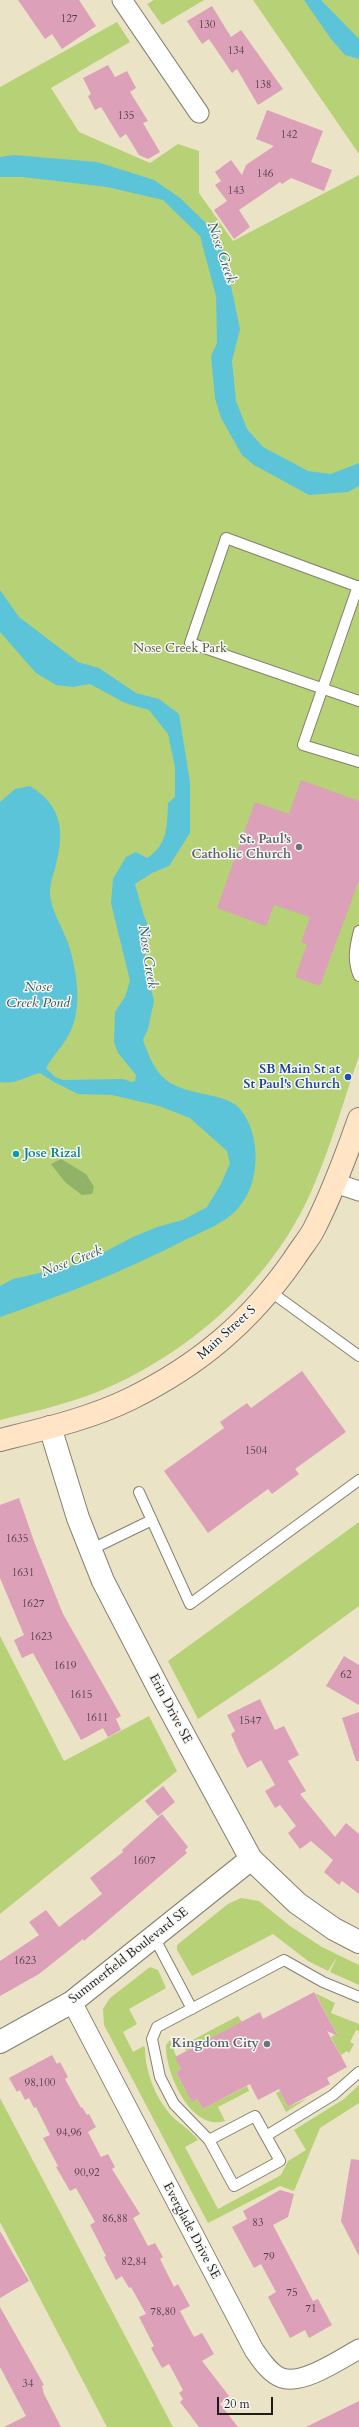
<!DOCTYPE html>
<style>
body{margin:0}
#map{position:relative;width:359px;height:2427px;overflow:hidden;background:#ebe3c6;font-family:Cardo,serif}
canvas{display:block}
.scale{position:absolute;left:217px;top:2397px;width:56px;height:18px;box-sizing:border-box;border:2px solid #1c1c1c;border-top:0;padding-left:5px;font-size:12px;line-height:14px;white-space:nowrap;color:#1c1c1c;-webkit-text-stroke:3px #f6f6f2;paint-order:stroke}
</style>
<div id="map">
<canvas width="359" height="2427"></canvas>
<div class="scale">20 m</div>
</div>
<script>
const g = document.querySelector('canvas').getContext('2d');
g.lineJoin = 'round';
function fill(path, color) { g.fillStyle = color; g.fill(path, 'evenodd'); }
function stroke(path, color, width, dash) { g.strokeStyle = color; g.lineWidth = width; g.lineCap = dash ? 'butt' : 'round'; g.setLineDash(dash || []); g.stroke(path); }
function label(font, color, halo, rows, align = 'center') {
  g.font = font + ' Cardo,serif'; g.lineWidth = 3; g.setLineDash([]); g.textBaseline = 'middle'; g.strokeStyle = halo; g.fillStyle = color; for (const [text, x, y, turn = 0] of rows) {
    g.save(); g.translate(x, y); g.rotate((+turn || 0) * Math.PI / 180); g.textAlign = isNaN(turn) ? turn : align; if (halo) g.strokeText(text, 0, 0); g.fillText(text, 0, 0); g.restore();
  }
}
fill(new Path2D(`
 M154,0H204L162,25L147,4Z
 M253,0H359V154Z
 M117,22L130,42L51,88L79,132L150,163L178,144L199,151V193L233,241L359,175V1056C344,1099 332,1143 314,1185C278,1272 202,1343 118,1383C81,1401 40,1410 0,1420V87Z
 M359,1522V1606L274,1668L198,1719L168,1661Z
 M0,1636L64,1761L149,1716L177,1771L0,1914Z
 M241,1898L259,1901L290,1926L322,1947L359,1965V1985L330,1972L337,1957L328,1971L308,1961L273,1934L192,1976L177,1950V1945L228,1904Z
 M150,1967L158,1970L166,1988L129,2009L137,2024L123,2032L133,2052L144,2046L145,2048C145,2073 157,2102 175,2119C183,2126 191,2131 198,2140L185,2147L218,2209L281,2175L288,2161L306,2150L294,2130L344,2099L359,2085V2103L320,2128L294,2191L280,2186L208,2223L104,2025L103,2009L110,1998Z
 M315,1993L335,2003L331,2013L359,2024V2031L356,2030L350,2042L354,2044L349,2053L347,2051L341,2055L346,2066L331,2037L337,2034Z
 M238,2016L242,2022L186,2051L183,2045Z
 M170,2040L181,2069L176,2072L192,2101L197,2099L203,2109L247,2086L249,2091L218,2107L225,2121C191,2132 165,2072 166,2045Z
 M280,2091L288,2107L308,2098L286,2112L276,2093Z
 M0,2098L173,2427H107L0,2222Z`), '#b6d176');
fill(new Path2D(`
 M61,1159L86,1174L94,1187L92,1194L82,1195L74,1189L65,1182L51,1164Z`), '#90b367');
fill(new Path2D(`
 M304,0H321L359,39V59L345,55L331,39Z
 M14,155L97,162L154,180L180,198L209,226L224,253L240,329L232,361L236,401L247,429L263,447L308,471L331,474L359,463V486L348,492L309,495L254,465L242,455L221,418L215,398L211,356L217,343L216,296L200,236L163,200L107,187L23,177H0V157Z
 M0,590L19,617L78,662L99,668L136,693L159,699L179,714L190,782V833L169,866L152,873L135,884L144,916L151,932L144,959L154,1001L148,1029L143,1040C158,1084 171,1087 213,1096C221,1098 234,1101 240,1109C261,1134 261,1182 239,1207C226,1223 203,1231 185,1240C125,1271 63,1295 0,1317V1286L13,1279L83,1263L133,1237L157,1227L183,1220L207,1207L221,1184L230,1163L227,1151L190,1118L159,1106L112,1095L78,1094L54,1082L40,1073C26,1076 16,1085 0,1082V802L15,789L30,786C63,807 65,832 55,868C52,879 48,889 51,901C54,915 63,929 68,943C76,967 83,1005 71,1030C66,1043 53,1055 46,1068L55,1077L63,1080L123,1079L132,1082L135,1081L136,1075L118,1053L114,1042L115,1012L125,997L130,981L111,903L113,879L126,857L136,852L147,858C168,845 167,826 168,803L175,797V767L168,734L149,710L125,703L90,684L73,687L56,685L36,673L0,632Z`), '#5cc4d9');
fill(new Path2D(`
 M18,0H79L96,26L62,49L52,34L45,39Z
 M212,6L231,37L241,30L283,89L258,105L237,69L232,73L209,39L202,44L187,21Z
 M108,65L115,77L127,71L136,88L130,92L148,121L143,123L160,152L148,159L139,155L126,134L120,138L101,107L95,110L88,96L91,94L83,78Z
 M267,110L323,131L311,162L332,170L324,191L291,178L282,184L280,182L239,210L250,227L234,239L214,210L227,201L215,185L221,181L215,172L231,160L242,175L246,165L274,146L256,139Z
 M301,780L359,801V880L320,986L295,977L307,944L301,942L310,917L274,905L266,926L217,908L255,802L289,814Z
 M302,1371L346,1432L295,1469L299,1474L284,1485L272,1494L268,1489L208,1533L164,1471L224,1428L220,1422L247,1403L251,1408Z
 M19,1498L35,1544L63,1614L121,1716L116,1719L121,1730L108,1737L103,1728L81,1740L33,1653L22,1658L14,1640L24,1635L0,1578V1505Z
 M344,1656L359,1665V1705L326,1686Z
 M260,1699L275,1730L284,1726L299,1755L288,1761L306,1791L300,1794L335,1837L346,1823L359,1834V1894L342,1881L339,1885L324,1872L333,1860L311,1841L300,1849L288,1833L296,1826L280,1805L275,1808L265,1791L275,1785L261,1760L247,1768L238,1750L231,1734L235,1731L227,1715Z
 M359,1712V1761H356L342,1718Z
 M163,1786L175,1802L158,1816L145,1801Z
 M162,1814L188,1847L185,1850L187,1853L84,1941L83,1939L39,1974L0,1996V1961L39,1935L29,1922L46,1910L59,1927L102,1894L90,1878L123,1852L122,1850Z
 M314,1992L338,2036L327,2031L347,2067L327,2078L330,2084L288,2107L279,2089L258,2100L250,2084L203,2109L197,2099L192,2102L176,2072L181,2069L175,2057L260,2012L263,2019Z
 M52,2055L57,2064L60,2062L68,2077L65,2079L81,2108L82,2107L87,2115L89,2114L96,2127L88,2132L101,2157L108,2154L115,2167L112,2169L140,2214L133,2218L148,2246L155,2243L163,2257L160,2259L174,2287L178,2284L190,2306L180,2311L194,2337L202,2333L214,2354L202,2361L229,2396L220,2404L238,2427H199L180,2402L183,2399L179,2393L183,2390L169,2364L162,2368L151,2348L154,2346L139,2317L146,2314L131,2287L129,2288L122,2276L116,2280L104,2257L106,2256L90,2225L95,2222L76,2188L70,2191L56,2167L58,2166L43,2138L50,2135L36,2107L34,2108L29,2098L25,2100L20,2090L17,2092L9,2078Z
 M351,2159L359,2160V2256L341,2221Z
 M280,2190L294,2194L288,2217L273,2225L313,2301L318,2299L332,2325L309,2338L305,2330L290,2338L268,2297L276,2292L261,2264L254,2268L232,2227L247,2219L243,2211Z
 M0,2231L29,2281L0,2298Z
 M0,2307L44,2385L42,2386L44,2394L61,2427H4L26,2416L0,2367Z
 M359,2401V2427H306Z`), '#dca0b8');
const service = new Path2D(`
 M358,586L303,745L359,762
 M359,587L226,538L190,643L359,701
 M359,931C355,947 352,960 359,976
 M271,1292L359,1356
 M139,1492L190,1604L359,1480
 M90,1550L152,1520
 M154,1937L192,2009
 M359,1997L323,1982L284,1960L157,2027L152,2039L160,2077L174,2104L209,2140L255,2116L266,2136L333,2095L359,2072
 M209,2140L234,2186L280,2161L266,2136`);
const minor = new Path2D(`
 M122,0L199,113
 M335,1183L359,1191
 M72,2002L254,2350C261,2360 270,2374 282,2378C303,2385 341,2359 359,2349`);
const tertiary = new Path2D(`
 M50,1427L78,1518L103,1581L161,1693L251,1859L297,1903L334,1929L359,1942
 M0,2042L72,2002L251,1859`);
const secondary = new Path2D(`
 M0,1440C44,1429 89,1419 130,1399C199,1365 250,1322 294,1259C300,1249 309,1239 314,1229C332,1194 346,1156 359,1119`);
stroke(service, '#848071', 12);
stroke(minor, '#848071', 21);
stroke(tertiary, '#848071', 24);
stroke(secondary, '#848071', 24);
stroke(service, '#fff', 10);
stroke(minor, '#fff', 19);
stroke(tertiary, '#fff', 22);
stroke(secondary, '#ffe4c6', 22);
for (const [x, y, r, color] of [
 [299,847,4,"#6b7280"],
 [348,1077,4,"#1a4fb4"],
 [16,1154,4,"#0f9aa8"],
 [267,2044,4,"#6b7280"]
]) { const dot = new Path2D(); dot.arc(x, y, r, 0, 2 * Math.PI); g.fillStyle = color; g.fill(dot); stroke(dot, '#f6f6f2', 1.5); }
label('11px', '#4c3d43', null, [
 ["127",69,19],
 ["130",207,25],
 ["134",236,51],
 ["138",263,85],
 ["135",126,116],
 ["142",289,135],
 ["146",265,174],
 ["143",236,191],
 ["1504",256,1451],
 ["1635",17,1539],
 ["1631",23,1573],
 ["1627",33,1604],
 ["1623",41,1637],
 ["1619",65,1666],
 ["62",346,1675],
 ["1615",81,1695],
 ["1611",97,1718],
 ["1547",250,1721],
 ["1607",144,1861],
 ["1623",25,1961],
 ["98,100",40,2083],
 ["94,96",69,2133],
 ["90,92",87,2173],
 ["86,88",115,2219],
 ["83",258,2223],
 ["79",269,2257],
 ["82,84",134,2262],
 ["75",292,2293],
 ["71",311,2309],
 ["78,80",163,2312],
 ["34",28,2384]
]);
label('13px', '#525b3c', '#f6f6f2', [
 ["Nose Creek Park",180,649]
]);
label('bold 13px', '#5b616d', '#f6f6f2', [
 ["St. Paul's",291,840],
 ["Catholic Church",291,855],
 ["Kingdom City",259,2044]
], 'right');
label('bold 13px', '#164399', '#f6f6f2', [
 ["SB Main St at",340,1070],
 ["St Paul's Church",340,1085]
], 'right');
label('bold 13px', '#0d838f', '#f6f6f2', [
 ["Jose Rizal",24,1154]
], 'left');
label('13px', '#1c1c1c', '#f6f6f2', [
 ["Main Street S",227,1333,-42],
 ["Erin Drive SE",170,1709,62],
 ["Summerfield Boulevard SE",129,1956,-38],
 ["Everglade Drive SE",191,2231,62]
]);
label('italic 14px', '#32575e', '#f6f6f2', [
 ["Nose Creek",221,253,71],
 ["Nose Creek",147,957,81],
 ["Nose",38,988],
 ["Creek Pond",38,1004],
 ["Nose Creek",72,1262,-21]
]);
</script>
